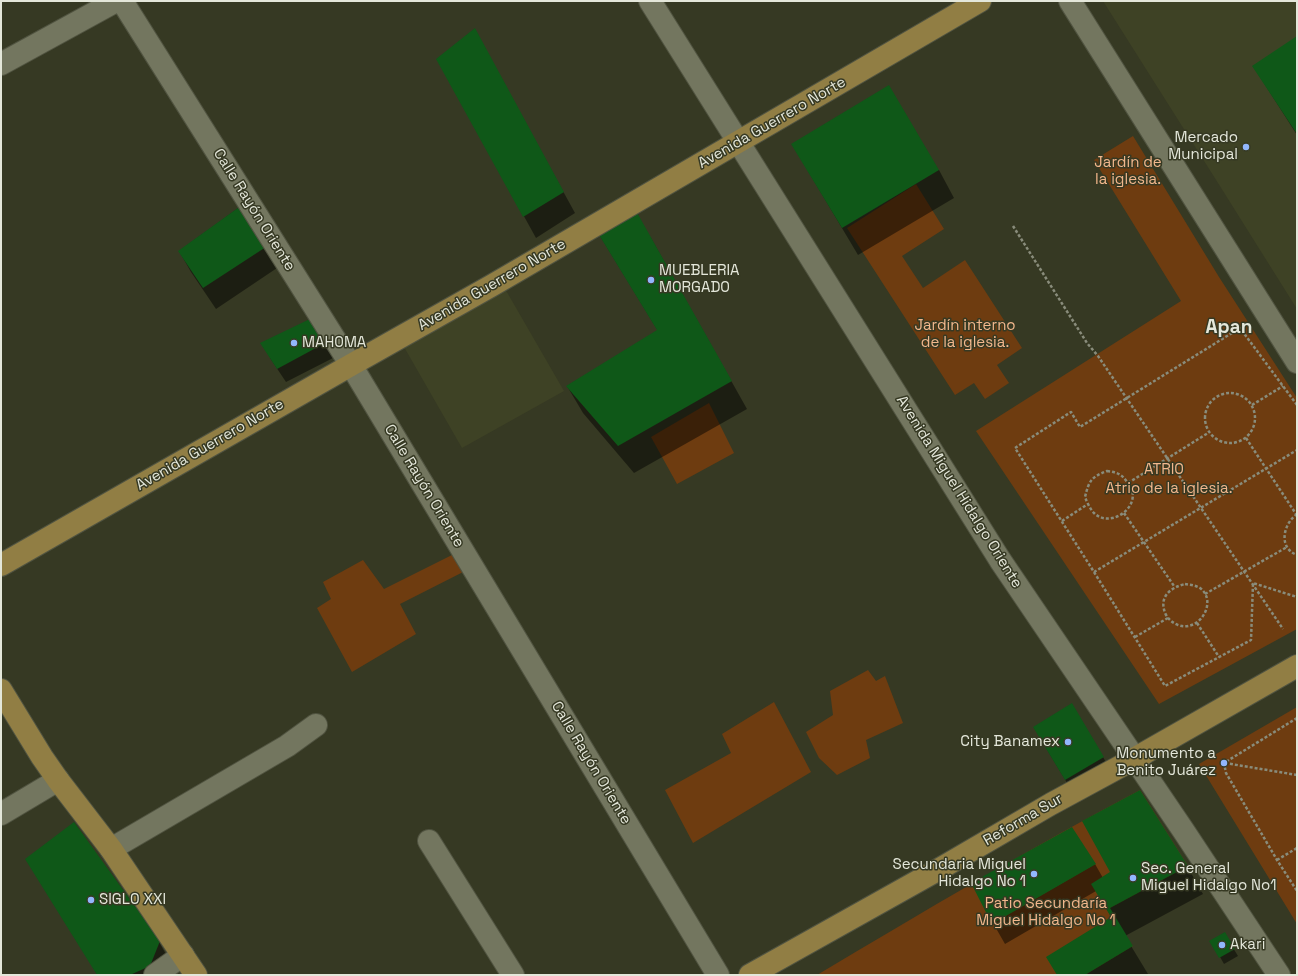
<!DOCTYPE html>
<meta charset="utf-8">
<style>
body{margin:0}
#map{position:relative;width:1298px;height:976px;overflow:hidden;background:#363923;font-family:"Space Grotesk",sans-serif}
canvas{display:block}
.frame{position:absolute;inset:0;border:2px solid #e4e7da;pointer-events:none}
</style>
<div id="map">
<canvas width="1298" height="976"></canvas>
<div class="frame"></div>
</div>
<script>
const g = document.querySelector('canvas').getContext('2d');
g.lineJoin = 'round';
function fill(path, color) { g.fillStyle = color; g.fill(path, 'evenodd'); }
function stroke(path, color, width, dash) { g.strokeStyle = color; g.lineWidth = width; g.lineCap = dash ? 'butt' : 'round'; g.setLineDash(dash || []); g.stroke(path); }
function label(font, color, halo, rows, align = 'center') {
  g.font = font + ' "Space Grotesk",sans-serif'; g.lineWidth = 3; g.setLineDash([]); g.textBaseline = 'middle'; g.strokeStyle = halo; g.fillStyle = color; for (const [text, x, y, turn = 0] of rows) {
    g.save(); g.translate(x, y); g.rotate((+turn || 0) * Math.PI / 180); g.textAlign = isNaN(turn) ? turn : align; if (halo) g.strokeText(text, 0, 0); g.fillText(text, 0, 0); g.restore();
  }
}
fill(new Path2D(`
 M1103,1H1297V309L1218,183Z
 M504,287L564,391L462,448L404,347Z`), '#3e4225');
fill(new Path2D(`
 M1133,136L1219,277L1297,398V629L1159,704L976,431L1181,301L1094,160Z
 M916,184L944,229L902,256L923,288L965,260L1022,348L997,365L1009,383L985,399L974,383L955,395L847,228Z
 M709,403L734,453L677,484L651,437Z
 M460,551L469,569L400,604L416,634L352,672L317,608L331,599L323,582L363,560L384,589Z
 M868,670L876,681L885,676L903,723L866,740L870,758L837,775L819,758L806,732L833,715L830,691Z
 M774,702L811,772L693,843L665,790L731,753L722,734Z
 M1297,707V924L1199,764Z
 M1140,790L1188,866L1110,908L1111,917L1133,946L1085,975H817C923,912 1030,848 1140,790Z`), '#6e3c10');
fill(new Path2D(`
 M1297,38V135L1253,66Z
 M486,51L575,213L536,238L437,59Z
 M939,170L954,198L858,255L808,171Z
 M241,206L280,266L216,309L191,272L179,251Z
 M597,231L651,238L747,409L634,473L583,413L567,386L658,331Z
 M311,319L335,357L286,382L270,358Z
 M1046,748L1103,757L1115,778L1078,801Z
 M1095,864L1103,878L1187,866L1203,894L1125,936L1148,974L1146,975H1058L1112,918L1096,891L1005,944L993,923Z
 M1224,933L1238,956L1224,964L1211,941Z
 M159,942L175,970L173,975H97Z`), '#0007');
fill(new Path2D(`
 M475,28L564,192L523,217L436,59Z
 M1297,36V134L1252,66Z
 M889,85L939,170L842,228L791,144Z
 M242,205L269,245L203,288L178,251Z
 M635,209L732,381L618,446L566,386L657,330L596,230Z
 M312,318L327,342L277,369L260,343Z
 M1072,703L1104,757L1065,780L1033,727Z
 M1140,790L1188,866L1110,908L1133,946L1085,975H1057L1046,957L1111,917L1091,884L1110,872L1082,821Z
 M74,822L160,941L150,966L130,975H97L25,859Z
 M1072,827L1096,864L992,924L971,883Z
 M1225,932L1235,949L1219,958L1209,941Z`), '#0f5818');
const minor = new Path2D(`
 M122,1L351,365L718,975
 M650,1L1000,560L1183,830L1279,975
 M1070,1L1297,362
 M1,64L116,1
 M1,814L58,780
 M429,841L513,975
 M111,849L287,746L316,725
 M155,975L183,955`);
const major = new Path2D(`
 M1,565L351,365L491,286L980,1
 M1,690L42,757L58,780L111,849L196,975
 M750,975L943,867L1051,804L1134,759L1297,666`);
stroke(minor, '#515441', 24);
stroke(major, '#515441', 24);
stroke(new Path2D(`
 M1013,226L1087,343L1098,356L1283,629
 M1205 418a25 25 0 1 1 50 0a25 25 0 1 1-50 0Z
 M1252,405L1283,386
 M1297,405L1240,328L1080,427L1071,412L1015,448L1094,572L1297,450
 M1246,438L1296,514
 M1107,471C1116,472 1122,474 1127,482C1129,484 1131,488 1132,490C1138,510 1109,528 1094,513C1090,509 1087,502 1085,497C1089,481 1091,477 1107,471Z
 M1128,483L1208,433
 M1124,513L1174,586
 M1297,514C1283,524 1278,548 1297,555
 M1062,521L1088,504
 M1094,572L1165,686L1251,640L1253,583L1297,597
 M1185,584C1190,585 1195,585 1200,588C1218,601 1200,633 1178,625C1173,623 1169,620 1166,615C1158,598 1169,588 1185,584Z
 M1205,594L1287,547
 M1197,623L1219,657
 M1135,637L1168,618
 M1297,718L1224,763L1226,773L1277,860L1297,891
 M1225,763L1297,775
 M1277,860L1297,848`), '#898c7b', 2.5, [3, 2]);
stroke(minor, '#73765f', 22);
stroke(major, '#917e44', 22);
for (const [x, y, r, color] of [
 [1246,147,4,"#92b7fd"],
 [651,280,4,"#92b7fd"],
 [294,343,4,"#92b7fd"],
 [1068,742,4,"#92b7fd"],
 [1224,763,4,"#92b7fd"],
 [1034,874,4,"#92b7fd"],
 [1133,878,4,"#92b7fd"],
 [91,900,4,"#92b7fd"],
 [1222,945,4,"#92b7fd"]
]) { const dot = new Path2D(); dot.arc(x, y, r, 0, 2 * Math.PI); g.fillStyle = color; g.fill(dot); stroke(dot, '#363923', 1.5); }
label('15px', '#e4e7da', '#363923', [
 ["Avenida Guerrero Norte",772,123,-30],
 ["Calle Rayón Oriente",254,210,58],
 ["Avenida Guerrero Norte",492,285,-30],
 ["Avenida Guerrero Norte",210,445,-30],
 ["Calle Rayón Oriente",424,486,59],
 ["Avenida Miguel Hidalgo Oriente",959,492,58],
 ["Calle Rayón Oriente",591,763,59],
 ["Reforma Sur",1023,820,-30]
]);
label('15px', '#e4e7da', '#363923', [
 ["Mercado",1238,138,"right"],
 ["Municipal",1238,155,"right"],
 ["MUEBLERIA",659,271],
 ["M0RGAD0",659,288],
 ["MAH0MA",302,343],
 ["City Banamex",1060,742,"right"],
 ["Monumento a",1216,754,"right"],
 ["Benito Juárez",1216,771,"right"],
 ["Secundaria Miguel",1026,865,"right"],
 ["Hidalgo No 1",1026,882,"right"],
 ["Sec. General",1141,869],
 ["Miguel Hidalgo No1",1141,886],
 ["SIGL0 XXI",99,900],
 ["Akari",1230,945]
], 'left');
label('15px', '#f2b78c', '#363923', [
 ["Jardín de",1128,163],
 ["la iglesia.",1128,180],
 ["Jardín interno",965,326],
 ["de la iglesia.",965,343],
 ["ATRI0",1164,470],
 ["Atrio de la iglesia.",1169,489],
 ["Patio Secundaría",1046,904],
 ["Miguel Hidalgo No 1",1046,921]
]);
label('bold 19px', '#e4e7da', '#363923', [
 ["Apan",1229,328]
]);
</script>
